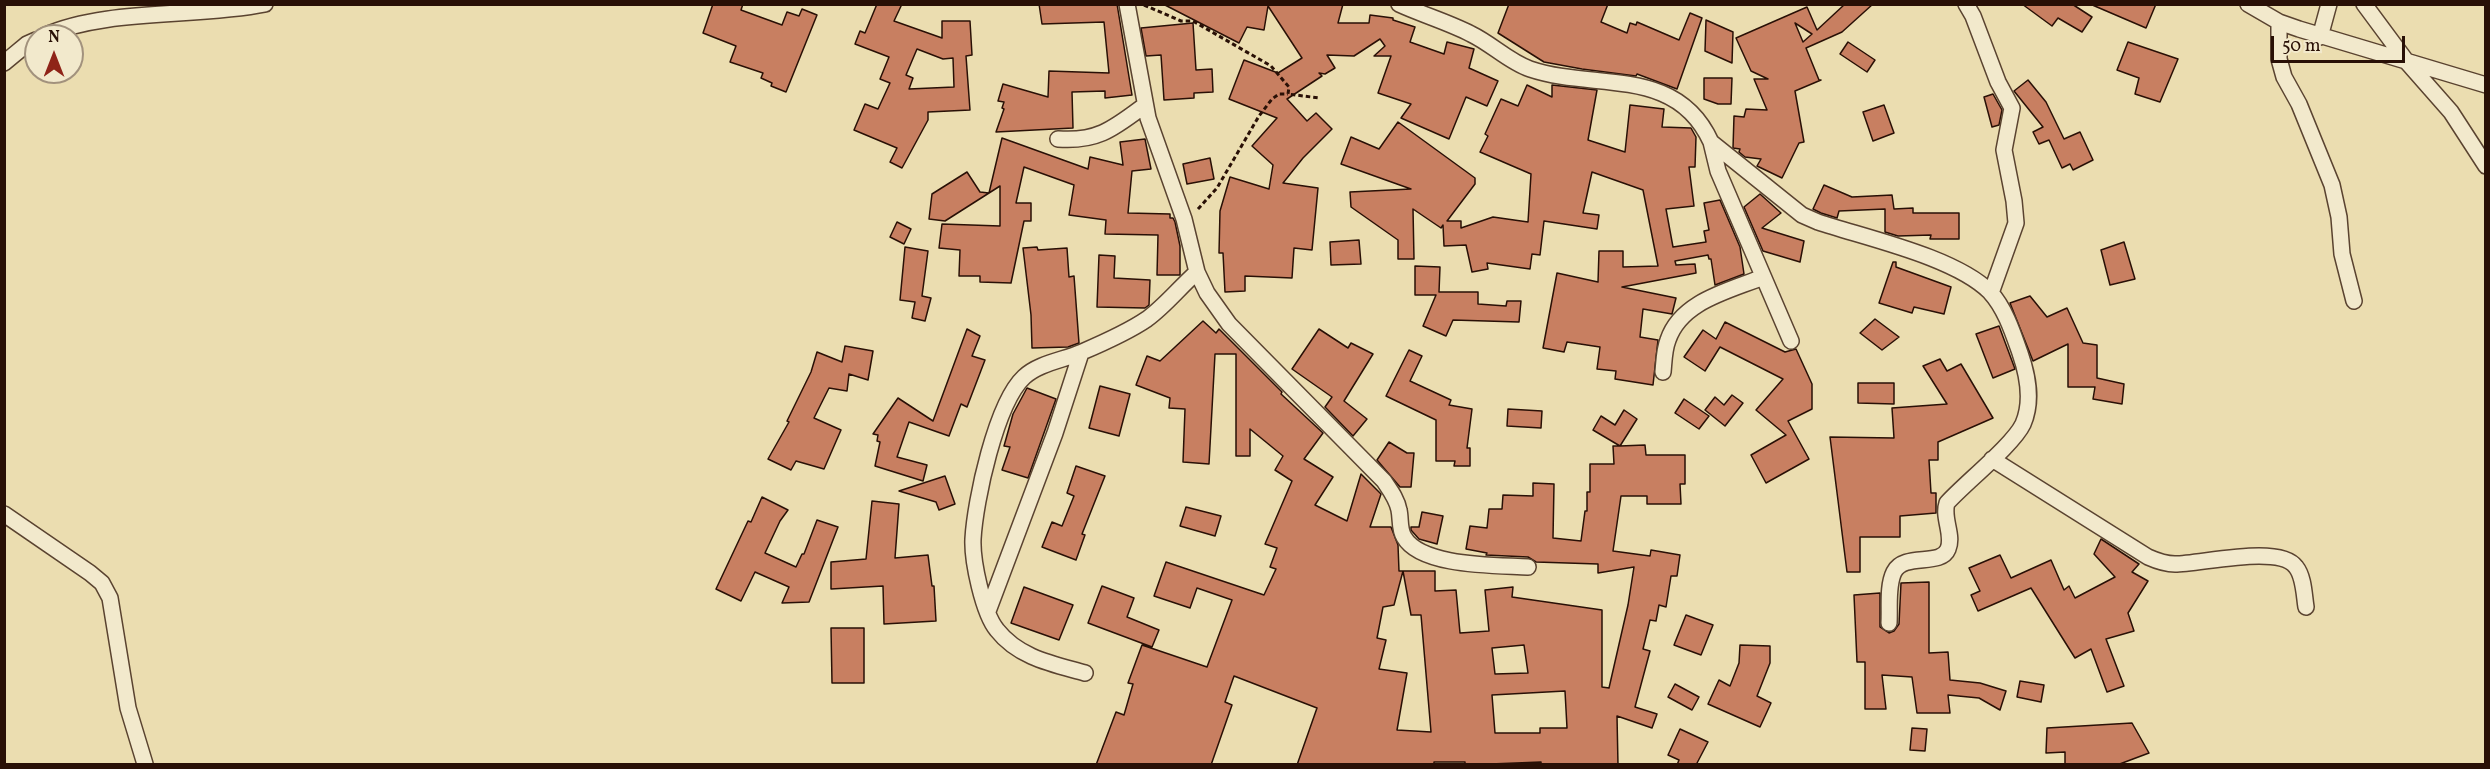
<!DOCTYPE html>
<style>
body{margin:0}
#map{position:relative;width:2490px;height:769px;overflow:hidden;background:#ebddb0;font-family:Vollkorn,serif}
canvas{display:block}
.frame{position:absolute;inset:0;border:6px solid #291006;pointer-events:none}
.north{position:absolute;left:24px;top:24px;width:60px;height:60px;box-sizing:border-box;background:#f2e9cc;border:2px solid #a2927d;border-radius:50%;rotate:0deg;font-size:16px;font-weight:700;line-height:24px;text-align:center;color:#291006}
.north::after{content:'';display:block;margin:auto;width:21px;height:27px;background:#8f2418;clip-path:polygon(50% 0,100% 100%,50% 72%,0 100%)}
.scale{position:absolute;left:2271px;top:36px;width:134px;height:27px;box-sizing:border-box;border:3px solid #291006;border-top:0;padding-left:8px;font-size:18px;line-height:21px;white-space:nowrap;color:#291006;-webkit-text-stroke:4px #f2e9cc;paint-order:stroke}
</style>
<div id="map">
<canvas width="2490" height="769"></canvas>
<div class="frame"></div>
<div class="north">N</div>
<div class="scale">50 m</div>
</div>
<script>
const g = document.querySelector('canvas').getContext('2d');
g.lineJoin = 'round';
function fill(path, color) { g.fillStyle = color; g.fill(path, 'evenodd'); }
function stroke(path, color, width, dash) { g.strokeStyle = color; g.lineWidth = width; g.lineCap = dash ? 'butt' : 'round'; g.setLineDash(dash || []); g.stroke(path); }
const building = new Path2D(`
 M713,4H743L741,10L782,25L787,12L799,16L802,9L817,15L786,92L771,86L772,83L761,78L763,73L730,62L736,46L703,33Z
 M877,4H902L894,21L942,38V21H970L972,55L966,56L970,110L928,112V120L902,168L890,162L897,148L854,130L865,104L878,109L890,83L880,79L889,57L855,44L860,31L865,33ZM917,49L943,59L953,58L954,87L909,89L913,78L906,75Z
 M1039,4H1117L1132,95L1105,98V91L1072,92L1073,128L996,132L1004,109L1002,108L1004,102L998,101L1003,84L1048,97L1049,71L1109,73L1104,22L1042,24Z
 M1163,4H1343L1338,23H1369L1370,15L1393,18V20L1415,27L1410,42L1444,54L1447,42L1474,49L1469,68L1498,81L1487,106L1466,97L1449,139L1401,118L1411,104L1378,93L1391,56H1374L1385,46L1380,39L1354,56L1327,55L1335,68L1325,74L1319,73L1322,76L1287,99L1307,121L1316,113L1332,129L1303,158L1283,183L1318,188L1312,250L1294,248L1292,278L1245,276V291L1225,292L1223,253H1219L1220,211L1230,177L1269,189L1273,165L1252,146L1277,118L1229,99L1244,60L1278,73L1302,58L1268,6L1264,30L1247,27L1239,43Z
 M1509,4H1608L1601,22L1627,33L1630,23L1636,25L1637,22L1679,40L1690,13L1702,18L1677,89L1637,74L1636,76L1582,69L1544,62L1498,33Z
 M1845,4H1873L1842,32L1806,48L1819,80H1821L1795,91L1804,142L1799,143L1782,178L1757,166L1761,159L1745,157L1739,152L1740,149L1733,148L1734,116L1744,117L1746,109L1767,110L1754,79H1768L1751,71L1736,38L1807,7L1817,30ZM1795,23L1812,34L1803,42Z
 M2022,4H2072L2092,17L2082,32L2058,18L2052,26Z
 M2090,4H2156L2146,28Z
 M1706,20L1733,32L1732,63L1705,51Z
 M1193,23L1196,70L1212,69L1213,92L1194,93V98L1164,100L1161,55L1146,56L1141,28Z
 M1848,42L1875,60L1867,72L1840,54Z
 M2128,42L2178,59L2160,102L2135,94L2139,78L2117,70Z
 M1704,78H1732L1731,104H1718L1704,99Z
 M2028,80L2046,102L2064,139L2080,132L2093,160L2073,170L2070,164L2062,168L2049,140L2039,144L2033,132L2043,127L2014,91Z
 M1527,85L1552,97V85L1597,90L1588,140L1625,152L1630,105L1664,109L1662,127L1691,128L1696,137L1695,167H1689L1694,206L1666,209L1673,247L1706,242L1704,231L1709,230L1704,203L1720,200L1740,247L1744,274L1715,285L1711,259H1709L1708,255L1675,261L1676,265L1695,264L1696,273L1622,287L1676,298L1672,314L1643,309L1640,337L1658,340L1653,385L1615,379L1616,371L1597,369L1600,347L1567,342L1564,352L1543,348L1557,273L1598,282L1599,251H1623V267L1658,266L1643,190L1592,172L1583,213L1599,215L1597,229L1544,221L1540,255L1532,254L1530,269L1487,263L1488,269L1472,272L1466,245L1444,246L1443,225L1441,228L1413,209L1414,259H1398V240L1351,207L1350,192L1411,189L1341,164L1351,137L1379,149L1398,122L1475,178V184L1447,221H1461V228L1493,217L1528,222L1531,174L1480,152L1488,136L1485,134L1501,99L1518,106Z
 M1993,94L2002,110L1999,125L1992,127L1984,97Z
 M1884,105L1894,133L1873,141L1863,112Z
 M1002,138L1088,169L1090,157L1123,165L1120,142L1145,139L1151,169L1132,171L1128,213L1170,214V218H1173L1175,222L1180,246V275H1157L1158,235L1105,234L1106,220L1069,215L1074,185L1024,167L1016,203H1031V221H1024L1011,283L980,282V276H959L960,250L939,248L942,224L1000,226V186L945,221L929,219L932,194L967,172L980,192L989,193Z
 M1210,158L1214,179L1187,184L1183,164Z
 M1824,185L1852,197L1892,195L1894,209L1913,208V213H1959V239H1930L1931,235L1898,236L1885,232V209L1839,211L1837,218L1821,213L1813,209Z
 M1760,194L1781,213L1762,228L1804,241L1800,262L1763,251L1744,207Z
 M897,222L911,229L904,244L890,237Z
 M1359,240L1361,264L1331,265L1330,242Z
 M2124,242L2135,279L2110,285L2101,250Z
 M905,247L928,251L922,296L931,298L925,321L912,318L915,302L900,300Z
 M1037,247L1038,250L1067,248L1069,277L1074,276L1079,343L1068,347L1032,348L1031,315L1023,248Z
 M1099,255L1115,256L1114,278L1150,280L1149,305L1145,308L1097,307Z
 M1893,262H1896V267L1951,287L1944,314L1914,307L1912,313L1879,303Z
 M1415,266L1440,267L1439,292H1478V304L1506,306L1507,301H1521L1519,322L1453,320L1446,336L1423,326L1436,295H1415Z
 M2030,296L2047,317L2067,308L2083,343L2097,345V378L2124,384L2122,404L2093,399L2095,387H2068V344L2033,361L2010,303Z
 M1875,319L1899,337L1882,350L1860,333Z
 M1203,321L1216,333L1219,329L1282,392L1281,394L1323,433L1304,459L1333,477L1315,505L1347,521L1361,474L1381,494L1370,527H1391L1398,545L1399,571H1403L1394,605L1383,607L1377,638L1386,640L1379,669L1407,673L1397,730L1431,732L1421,615H1411L1403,571H1435V591L1456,590L1460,633L1489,631L1485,590L1513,587L1512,597L1602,610V687L1609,688L1628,605L1634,567L1598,573V564L1536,562L1528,557L1486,555L1487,553L1466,549L1470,526L1487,528L1489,509H1502L1503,495L1533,496V483L1554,484L1553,538L1581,541L1585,511H1587V492H1590V464H1614L1613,446H1620L1593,430L1601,416L1615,425L1624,410L1637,419L1620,446L1645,445L1646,455H1685V484H1680L1681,504H1647V496H1621L1613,551L1650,556L1651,550L1680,555L1677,576H1671L1666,607L1659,605L1656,621L1650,620L1643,649L1650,651L1635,707L1657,714L1652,728L1617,716L1618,765L1541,764V762L1465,765V762H1434V765H1297L1317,708L1234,676L1225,702L1232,705L1211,765H1096L1116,712L1124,715L1133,684L1128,683L1142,645L1207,667L1232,600L1197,588L1190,608L1154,596L1166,562L1264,595L1276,569L1270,567L1277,548L1265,544L1292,481L1275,470L1283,456L1250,429V456H1236V354H1215L1209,464L1183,462L1185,409L1169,408L1170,398L1136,385L1147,356L1160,361ZM1524,645L1528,673L1495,674L1492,648ZM1565,691L1567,728H1540V733H1495L1492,695Z
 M1725,322L1785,352L1796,349L1812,384V409L1788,421L1809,459L1766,483L1751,455L1786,435L1756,410L1783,379L1720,347L1705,371L1684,357L1703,330L1716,339Z
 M1999,326L2015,369L1993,378L1976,334Z
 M967,329L980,336L972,356L985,360L967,407L961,404L949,436L909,422L897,457L927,465L923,481L875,466L880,442L877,441L878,435L873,434L898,398L933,421Z
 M1319,329L1348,348L1351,343L1373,354L1344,401L1367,419L1353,436L1325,407L1332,397L1292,369Z
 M845,346L873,351L868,380L849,374L847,391L829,388L814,418L841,430L824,469L796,461L791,470L768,459L789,422L787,421L811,372L817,352L842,362Z
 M1409,350L1422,356L1410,381L1451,400L1449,405L1472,409L1467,448H1470V466H1454L1455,461H1436V420L1386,396Z
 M1940,359L1947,371L1961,364L1993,418L1938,442V460H1929L1931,493H1936V513L1900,516V537H1860V572H1847L1830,437L1894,438L1892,408L1947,404L1923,366Z
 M1858,383H1894V404L1858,403Z
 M1100,386L1130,394L1119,436L1089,428Z
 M1027,388L1056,399L1028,478L1002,470L1010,447L1004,446L1013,414Z
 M1732,395L1743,403L1725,426L1705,410L1715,397L1724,405Z
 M1684,399L1709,416L1699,429L1675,413Z
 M1508,409L1542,411L1541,428L1507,426Z
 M1389,442L1407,453H1414L1411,487H1400L1377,460Z
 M1076,466L1105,476L1082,534L1085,535L1076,560L1042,547L1052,522L1062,526L1074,496L1067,493Z
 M945,476L955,504L939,510L936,502L899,491Z
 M762,497L788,510L780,521L765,553L796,567L802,554H804L817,520L838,527L809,602L782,603L789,587L755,572L741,601L716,589L748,521L751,522Z
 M872,501L899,504L895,558L928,555L932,586H934L936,621L884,624L883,586L831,589V562L866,559Z
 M1186,507L1221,516L1215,536L1180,526Z
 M1422,512L1443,516L1437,544L1419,539L1411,530V527H1419Z
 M2101,539L2139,564L2132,572L2148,581L2128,613L2134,631L2106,639L2124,686L2107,692L2091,649L2075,658L2031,588L1978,611L1971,595L1980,591L1969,568L2000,555L2011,578L2051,560L2064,590L2069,586L2075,598L2115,577L2094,554Z
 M1929,582V653L1948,652L1950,680L1980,683L2006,691L2000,710L1979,698L1948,695L1950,713H1917L1912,677L1882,675L1886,709H1865V662H1857L1854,595L1880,593V627L1889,633L1894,631L1899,624L1901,583Z
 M1102,586L1134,598L1127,617L1159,630L1152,647L1088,623Z
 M1024,587L1073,605L1059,640L1011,623Z
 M1686,615L1713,625L1701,655L1674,645Z
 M831,628H864V683H832Z
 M1740,645L1770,646V663L1757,696L1771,703L1760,727L1708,704L1719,680L1730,686L1739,663Z
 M2020,681L2044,685L2041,702L2017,697Z
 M1675,684L1699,697L1692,710L1668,697Z
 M2132,723L2149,753L2117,765H2065V752L2046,753L2047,728Z
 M1912,728L1927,729L1925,751L1910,750Z
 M1680,729L1708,742L1696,765H1677L1679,760L1668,755Z`);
fill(building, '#c87f61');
stroke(building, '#291006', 1.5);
const minor = new Path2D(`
 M1127,4L1148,118L1184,219L1197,272L1207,293L1229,324L1384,481C1390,490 1397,499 1399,510C1401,519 1399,529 1404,537C1421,567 1497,565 1528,567
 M1399,4C1423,15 1448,22 1471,34C1492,44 1509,62 1530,69C1595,91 1676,65 1711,142L1802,215L1818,222C1866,238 1955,257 1990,292C2005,308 2013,333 2020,353C2028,376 2033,401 2023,424C2013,445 1965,483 1947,503C1942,518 1954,535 1948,549C1941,567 1904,552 1894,572C1887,586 1890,608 1889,623
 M1966,4L1973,16L1998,82L2012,108L2004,150L2014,201L2016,223L1991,293
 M2248,4L2279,22L2299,29L2486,85
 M2364,4L2407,62L2451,112L2486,166
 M2279,22V59L2284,77L2299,104L2332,185L2339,217L2342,254L2354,301
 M44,36C106,8 197,18 265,4
 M2320,37L2329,4
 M4,63L27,44L36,40
 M1058,139C1098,142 1114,128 1145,105
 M1711,142L1718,171L1791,341
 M1663,372C1664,362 1664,350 1668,340C1681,301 1729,291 1763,277
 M1992,459L2148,557C2157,561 2165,564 2175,564C2201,564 2280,544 2296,567C2304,577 2304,595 2306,607
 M4,514L90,573L102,583L110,598L128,708L145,764
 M988,611L1055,433L1081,353
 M1085,673C1053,664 1019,658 997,630C983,613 972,561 973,539C975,501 996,403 1024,377C1039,363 1064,360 1082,352C1103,343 1128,332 1147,319C1165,306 1180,287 1197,272`);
stroke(minor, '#5a4330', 18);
stroke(new Path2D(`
 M1144,5L1181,21H1193L1271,66L1289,87L1288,94L1319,98
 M1198,209L1217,188L1259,116L1272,99L1279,94H1288`), '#291006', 3, [4.5, 3]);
stroke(minor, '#f2e9cc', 15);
</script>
